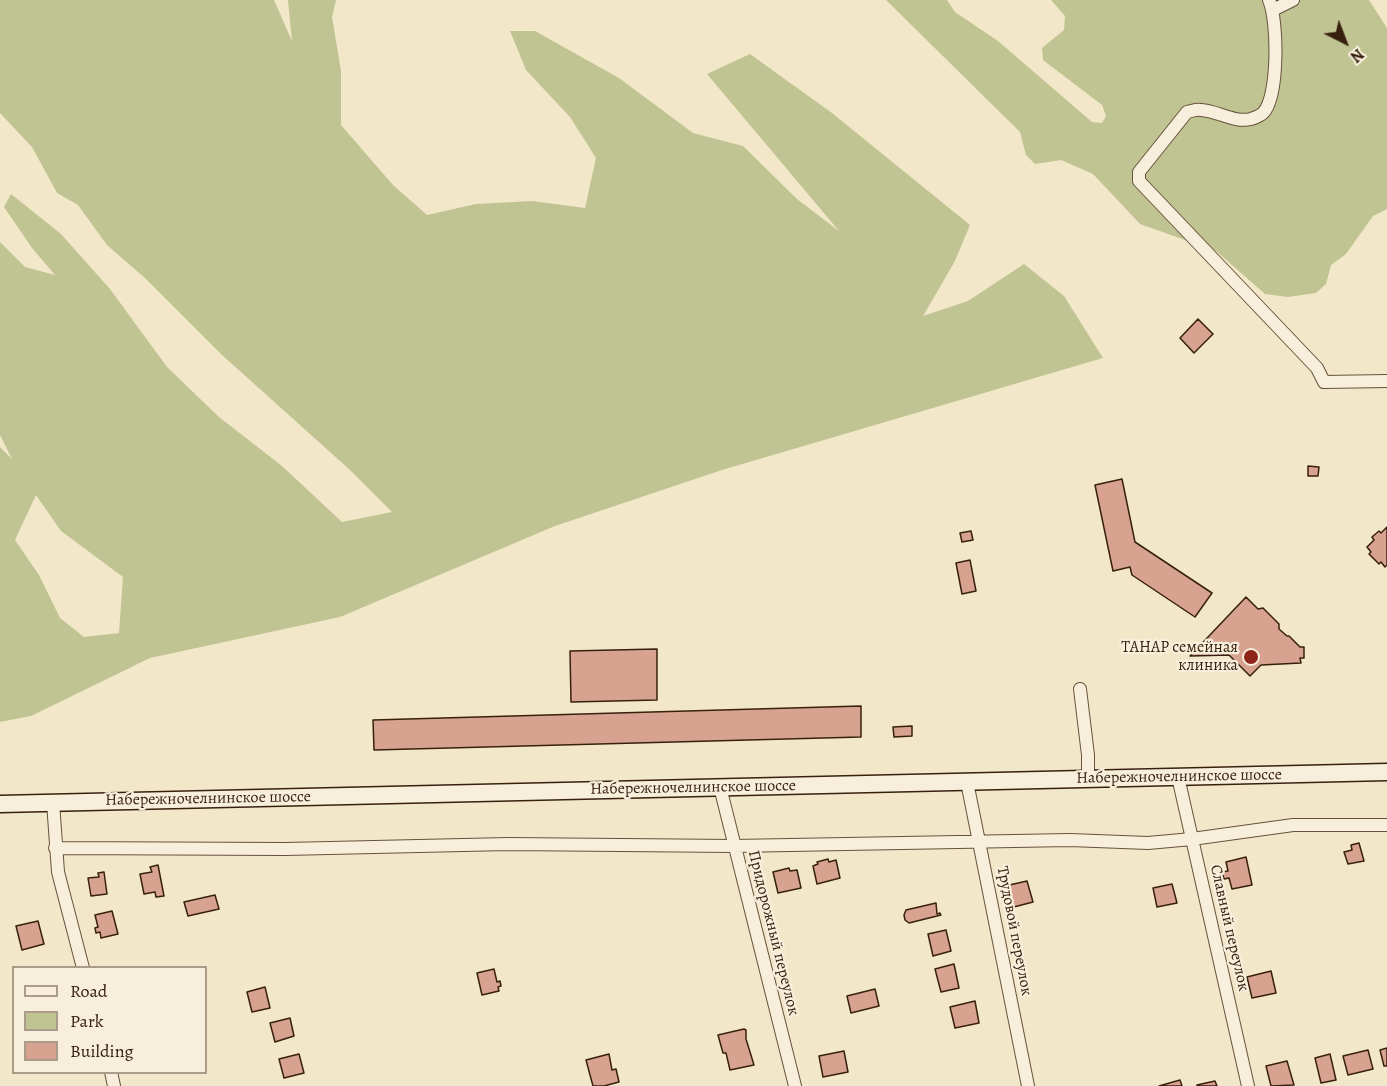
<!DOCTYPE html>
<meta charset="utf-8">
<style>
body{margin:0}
#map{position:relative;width:1387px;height:1086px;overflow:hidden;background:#f2e7c8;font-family:Alegreya,serif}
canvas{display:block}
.legend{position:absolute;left:12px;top:966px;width:195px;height:108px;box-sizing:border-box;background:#f7efdb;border:2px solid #aa9c89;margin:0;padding:8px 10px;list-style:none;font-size:18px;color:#37200e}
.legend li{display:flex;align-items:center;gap:12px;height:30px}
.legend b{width:30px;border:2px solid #aa9c89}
.north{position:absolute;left:1315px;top:12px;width:60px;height:60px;-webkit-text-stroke:4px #f7efdb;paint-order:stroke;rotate:138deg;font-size:16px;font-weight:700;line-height:24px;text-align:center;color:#37200e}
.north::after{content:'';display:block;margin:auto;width:21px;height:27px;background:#37200e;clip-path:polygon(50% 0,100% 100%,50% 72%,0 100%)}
</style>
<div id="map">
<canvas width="1387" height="1086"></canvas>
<ul class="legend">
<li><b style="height:8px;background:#f7efdb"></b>Road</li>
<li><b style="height:16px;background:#c0c492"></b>Park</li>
<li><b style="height:16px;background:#d8a290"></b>Building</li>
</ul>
<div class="north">N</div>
</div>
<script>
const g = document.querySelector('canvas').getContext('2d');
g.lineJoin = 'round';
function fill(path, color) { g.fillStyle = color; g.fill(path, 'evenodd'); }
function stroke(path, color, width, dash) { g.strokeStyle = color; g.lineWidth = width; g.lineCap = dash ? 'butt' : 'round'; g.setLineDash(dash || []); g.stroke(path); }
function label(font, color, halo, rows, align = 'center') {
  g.font = font + ' Alegreya,serif'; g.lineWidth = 4.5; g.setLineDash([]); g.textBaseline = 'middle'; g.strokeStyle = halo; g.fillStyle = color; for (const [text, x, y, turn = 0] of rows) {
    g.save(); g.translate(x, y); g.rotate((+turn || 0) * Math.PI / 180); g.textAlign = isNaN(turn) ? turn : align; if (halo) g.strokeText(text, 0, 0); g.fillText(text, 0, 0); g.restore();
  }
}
fill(new Path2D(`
 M0,0H274L292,41L288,0H336L332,17L341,71V125L393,185L427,215L476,204L532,201L585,208L596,158L570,117L526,70L510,31H535L619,78L693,133L743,146L797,199L839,231L707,74L750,54L832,113L970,225L955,261L923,316L968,301L1024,264L1064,296L1103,358L722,470L555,526L340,617L150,658L31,716L0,722V447L12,459L0,435V242L25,267L55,275L32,248L4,207L11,194L61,234L110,289L167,367L219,417L282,466L342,522L392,512L350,470L222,355L146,279L107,245L78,205L57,193L32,147L0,113ZM36,495L61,531L123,577L119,633L84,637L60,618L39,575L15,540Z
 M886,0H947L955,12L998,41L1092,122L1102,123L1106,116L1102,105L1043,60L1042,48L1064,30L1065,16L1051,0H1369L1387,28V209L1373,216L1346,254L1331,265L1326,284L1316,293L1288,297L1265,294L1216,251L1140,224L1093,174L1061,160L1035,164L1026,155L1020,132Z`), '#c0c492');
const building = new Path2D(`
 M1198,319L1213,334L1194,353L1180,338Z
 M1308,466L1319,467L1318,476H1308Z
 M1122,479L1135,542L1212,593L1195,617L1132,575L1130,567L1113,571L1095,485Z
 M1387,527V565L1385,567L1381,562L1379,564L1369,554L1371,552L1367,547L1374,540L1372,537L1379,531L1381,533Z
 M971,531L973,540L962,542L960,533Z
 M970,560L976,591L962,594L956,563Z
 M1246,597L1258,609L1263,608L1279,624V629L1287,636H1289L1300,647H1304V658H1300L1301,663L1261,665L1250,676L1229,655L1190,656Z
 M657,649V700L571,702L570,651Z
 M861,706V737L374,750L373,720Z
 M912,726V736L894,737L893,727Z
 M1359,843L1364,861L1348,864L1344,852L1352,850L1351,845Z
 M1246,857L1252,885L1232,889L1229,878L1224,879L1222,872L1228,871L1226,862Z
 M828,859L829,862L836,860L840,878L817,884L813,866L818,864L817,862Z
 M158,865L164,896L156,897L155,892L144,894L140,874L152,872L150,867Z
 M789,868L790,871L797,870L801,888L778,893L773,872Z
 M104,872L107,894L91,896L88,878L99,877L98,873Z
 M1027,881L1033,902L1010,908L1005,886Z
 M1172,884L1177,903L1157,907L1153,888Z
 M215,895L219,909L188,916L184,902Z
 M936,903L937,914L940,913L941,915L909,923L905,920L904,915L906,910Z
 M112,911L118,934L101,938L100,932L96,933L95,928L98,927L95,915Z
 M38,921L44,944L22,950L16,926Z
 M946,930L951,951L933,956L928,934Z
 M954,964L959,988L941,992L935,969Z
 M494,969L497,982L500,981L501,986L498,987L499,991L482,995L477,973Z
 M1271,971L1276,993L1252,998L1247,977Z
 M265,987L270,1008L252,1012L247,992Z
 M875,989L879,1006L851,1013L847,996Z
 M975,1001L979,1023L955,1028L950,1007Z
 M290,1018L294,1036L275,1042L270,1023Z
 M744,1029L746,1030V1039L754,1065L730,1070L726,1053H723L718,1035Z
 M1387,1048V1066H1384L1380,1050Z
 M1368,1050L1373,1069L1348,1075L1343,1056Z
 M844,1051L848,1072L823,1077L819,1056Z
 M299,1054L304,1073L284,1078L279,1059Z
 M609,1054L612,1070L616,1069L619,1082L604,1086H593L586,1060Z
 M1330,1054L1336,1080L1321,1083L1315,1058Z
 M1287,1061L1294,1085L1271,1086L1266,1066Z
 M1180,1080L1182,1086H1159Z
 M1215,1081L1217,1086H1197V1085Z`);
fill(building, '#d8a290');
stroke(building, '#37200e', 1.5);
const minor = new Path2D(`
 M1269,0C1278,20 1279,97 1263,113C1261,115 1254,118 1251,119C1234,123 1218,111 1201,110C1197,109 1192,111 1187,112L1139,172V181L1317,368L1324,382L1387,381
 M1273,10L1293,0
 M1080,689L1088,755V778
 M1178,777L1248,1086
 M967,782L1028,1086
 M720,787L795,1086
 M53,802L58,872L83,968
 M55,848L285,849L508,844L734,846L1070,840L1148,843L1192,839L1293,825H1387
 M111,1072L114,1086`);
const secondary = new Path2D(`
 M0,804L1387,772`);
stroke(minor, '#66523c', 14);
stroke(secondary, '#37200e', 19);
stroke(minor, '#f7efdb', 12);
stroke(secondary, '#f7efdb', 16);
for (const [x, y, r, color] of [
 [1251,657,8,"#8f2418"]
]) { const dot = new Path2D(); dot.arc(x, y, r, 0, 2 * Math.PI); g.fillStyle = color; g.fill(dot); stroke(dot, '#f7efdb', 2); }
label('16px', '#37200e', '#f7efdb', [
 ["ТАНАР семейная",1238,648],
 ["клиника",1238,666]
], 'right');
label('16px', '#37200e', '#f7efdb', [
 ["Набережночелнинское шоссе",1179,777,-1],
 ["Набережночелнинское шоссе",693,788,-1],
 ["Набережночелнинское шоссе",208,799,-1],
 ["Славный переулок",1229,928,77],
 ["Трудовой переулок",1014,931,79],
 ["Придорожный переулок",773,933,76]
]);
</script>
